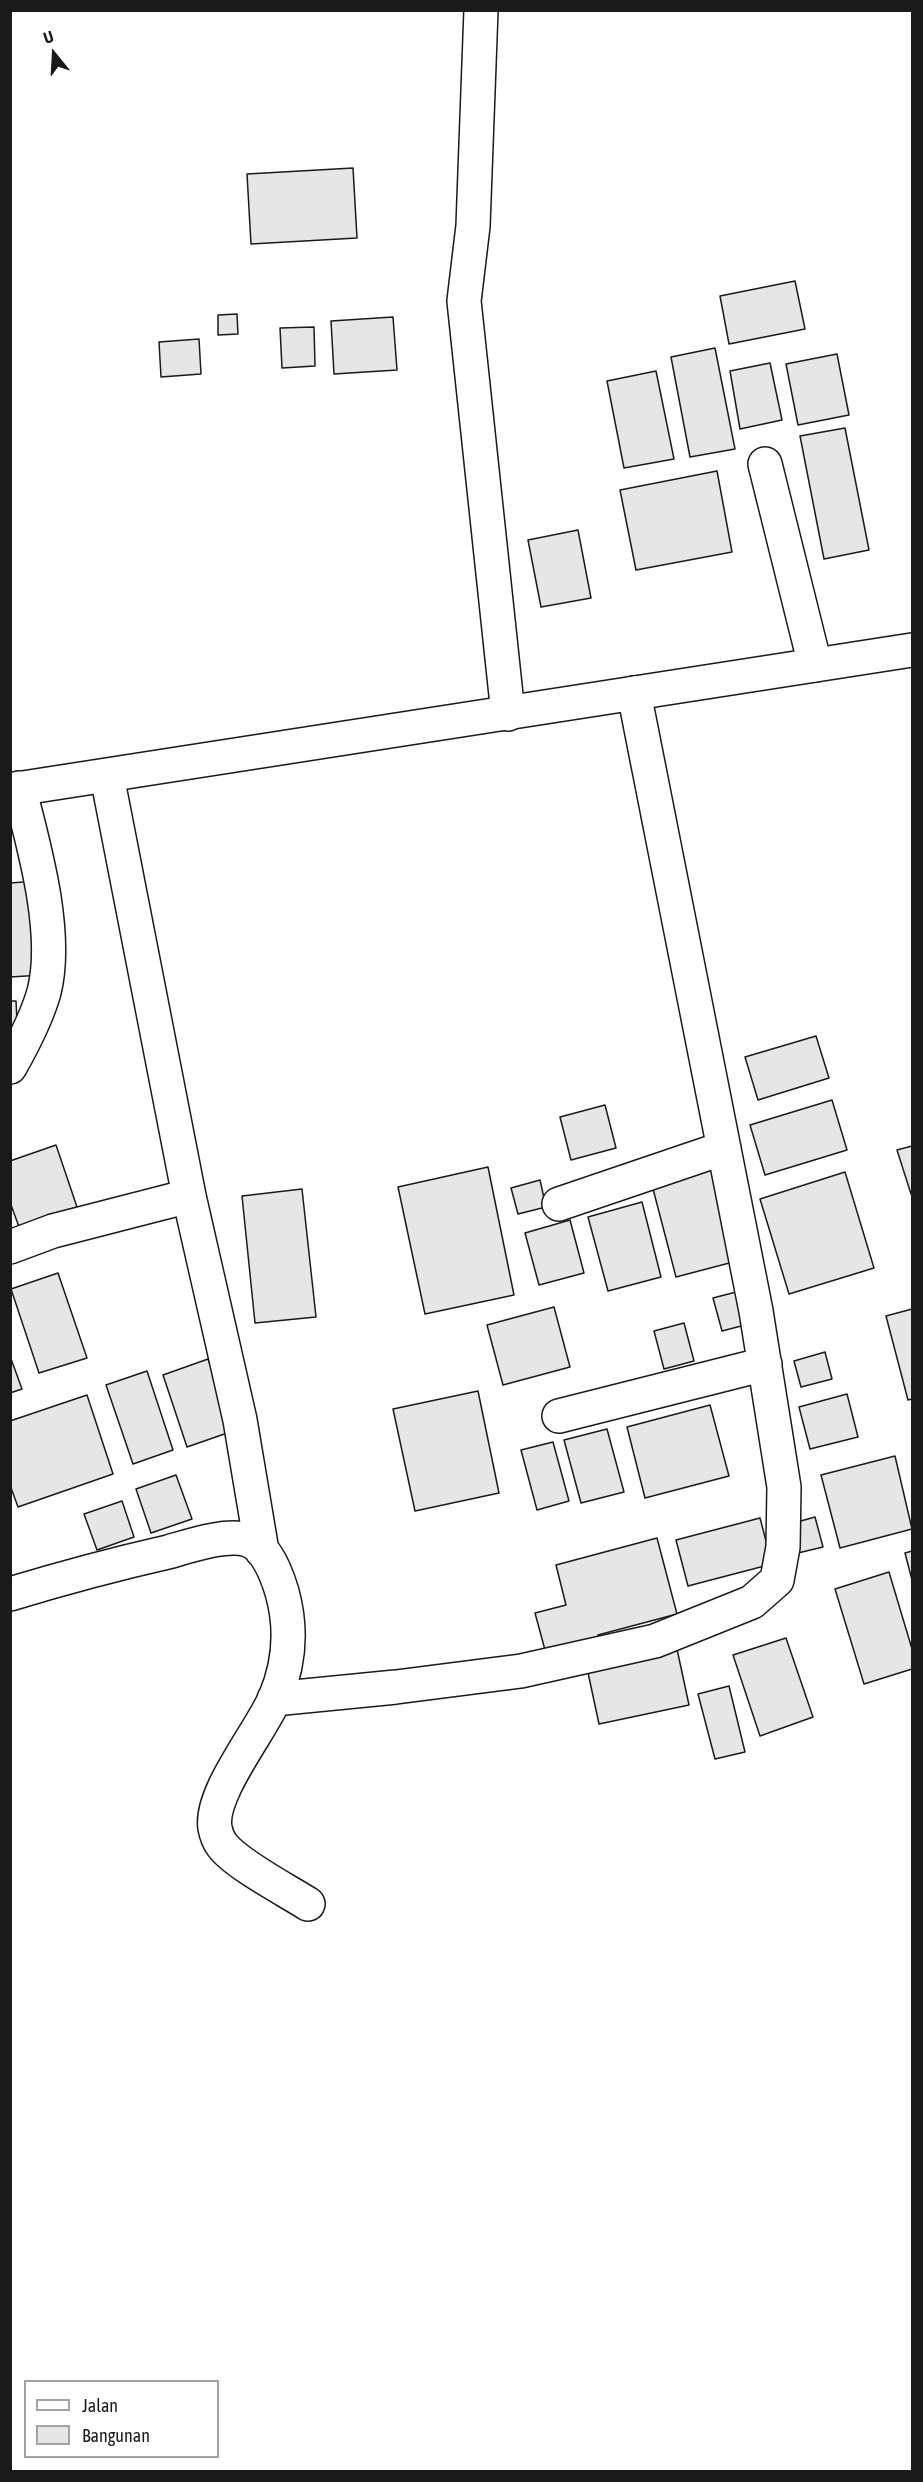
<!DOCTYPE html>
<style>
body{margin:0}
#map{position:relative;width:923px;height:2482px;overflow:hidden;background:#fff;font-family:"Asap Condensed",sans-serif}
canvas{display:block}
.frame{position:absolute;inset:0;border:12px solid #1a1a1a;pointer-events:none}
.legend{position:absolute;left:24px;top:2380px;width:195px;height:78px;box-sizing:border-box;background:#fff;border:2px solid #a3a3a3;margin:0;padding:8px 10px;list-style:none;font-size:18px;color:#1a1a1a}
.legend li{display:flex;align-items:center;gap:12px;height:30px}
.legend b{width:30px;border:2px solid #a3a3a3}
.north{position:absolute;left:24px;top:24px;width:60px;height:60px;-webkit-text-stroke:4px #fff;paint-order:stroke;rotate:342deg;font-size:16px;font-weight:700;line-height:24px;text-align:center;color:#1a1a1a}
.north::after{content:'';display:block;margin:auto;width:21px;height:27px;background:#1a1a1a;clip-path:polygon(50% 0,100% 100%,50% 72%,0 100%)}
</style>
<div id="map">
<canvas width="923" height="2482"></canvas>
<div class="frame"></div>
<ul class="legend">
<li><b style="height:8px;background:#fff"></b>Jalan</li>
<li><b style="height:16px;background:#e6e6e6"></b>Bangunan</li>
</ul>
<div class="north">U</div>
</div>
<script>
const g = document.querySelector('canvas').getContext('2d');
g.lineJoin = 'round';
function fill(path, color) { g.fillStyle = color; g.fill(path, 'evenodd'); }
function stroke(path, color, width, dash) { g.strokeStyle = color; g.lineWidth = width; g.lineCap = dash ? 'butt' : 'round'; g.setLineDash(dash || []); g.stroke(path); }
const building = new Path2D(`
 M353,168L357,238L251,244L247,174Z
 M795,281L805,329L729,344L720,296Z
 M237,314L238,334L218,335V315Z
 M393,317L397,370L334,374L331,321Z
 M314,327L315,366L282,368L280,328Z
 M199,339L201,374L161,377L159,342Z
 M715,348L735,449L690,457L671,357Z
 M837,354L849,415L798,425L786,364Z
 M770,363L782,420L740,429L730,371Z
 M656,371L674,459L624,468L607,381Z
 M845,428L869,550L824,559L800,436Z
 M717,471L732,552L636,570L620,490Z
 M578,530L591,598L541,607L528,540Z
 M37,881L43,975L10,977V883Z
 M10,1001H16L18,1041H10Z
 M816,1036L829,1078L758,1100L745,1057Z
 M832,1100L847,1150L765,1175L750,1125Z
 M605,1105L616,1148L571,1160L560,1117Z
 M56,1145L77,1207L19,1227L10,1202V1161Z
 M912,1146V1193L911,1194L897,1150Z
 M488,1167L514,1295L425,1314L398,1187Z
 M713,1168L737,1261L676,1277L652,1185Z
 M845,1172L874,1268L789,1294L760,1199Z
 M540,1180L546,1207L518,1214L511,1188Z
 M302,1189L316,1317L255,1323L242,1196Z
 M642,1202L661,1277L608,1291L588,1217Z
 M570,1220L584,1273L539,1285L525,1233Z
 M58,1273L87,1358L39,1373L11,1289Z
 M736,1292L745,1325L722,1331L713,1298Z
 M554,1307L570,1367L503,1385L487,1325Z
 M912,1309V1399L908,1400L886,1316Z
 M684,1323L694,1361L664,1369L654,1331Z
 M825,1352L832,1379L801,1387L794,1361Z
 M10,1356L22,1389L10,1393Z
 M208,1359L233,1431L187,1447L163,1375Z
 M147,1371L173,1450L133,1464L106,1385Z
 M478,1391L499,1493L415,1511L393,1409Z
 M847,1394L858,1437L810,1449L799,1407Z
 M87,1395L113,1474L18,1507L10,1485V1421Z
 M710,1405L729,1476L645,1498L627,1427Z
 M607,1429L624,1492L581,1503L564,1440Z
 M553,1442L569,1501L537,1510L521,1450Z
 M895,1456L912,1529L840,1548L821,1475Z
 M176,1475L192,1519L151,1533L136,1489Z
 M122,1501L134,1537L97,1550L84,1514Z
 M815,1517L823,1547L798,1553L790,1524Z
 M760,1518L772,1564L688,1586L676,1540Z
 M657,1538L677,1614L598,1635L600,1646L548,1661L535,1613L566,1605L556,1565Z
 M912,1551V1580L905,1553Z
 M889,1572L912,1649V1669L864,1684L835,1589Z
 M786,1638L813,1717L760,1736L733,1655Z
 M677,1649L689,1705L599,1724L587,1668Z
 M729,1686L745,1752L715,1759L698,1694Z`);
fill(building, '#e6e6e6');
stroke(building, '#1a1a1a', 1.5);
const minor = new Path2D(`
 M481,10L473,226L464,301L508,714
 M765,464L815,665
 M107,776L189,1196L240,1420L262,1551
 M10,1067C23,1044 37,1017 44,992C59,933 34,846 19,788
 M559,1204L724,1148
 M10,1247L53,1231L189,1196
 M559,1416L765,1364
 M10,1594C63,1578 115,1564 168,1552C189,1546 227,1533 248,1540C266,1546 277,1575 282,1592C292,1628 290,1663 275,1698C261,1731 209,1794 215,1828C216,1833 219,1841 222,1845C236,1864 286,1890 308,1904
 M274,1699L396,1687L521,1671L655,1641L752,1602L777,1580L783,1547L784,1487L756,1311L634,693`);
const major = new Path2D(`
 M10,790L912,650`);
stroke(minor, '#1a1a1a', 36);
stroke(major, '#1a1a1a', 36);
stroke(minor, '#fff', 33);
stroke(major, '#fff', 33);
</script>
